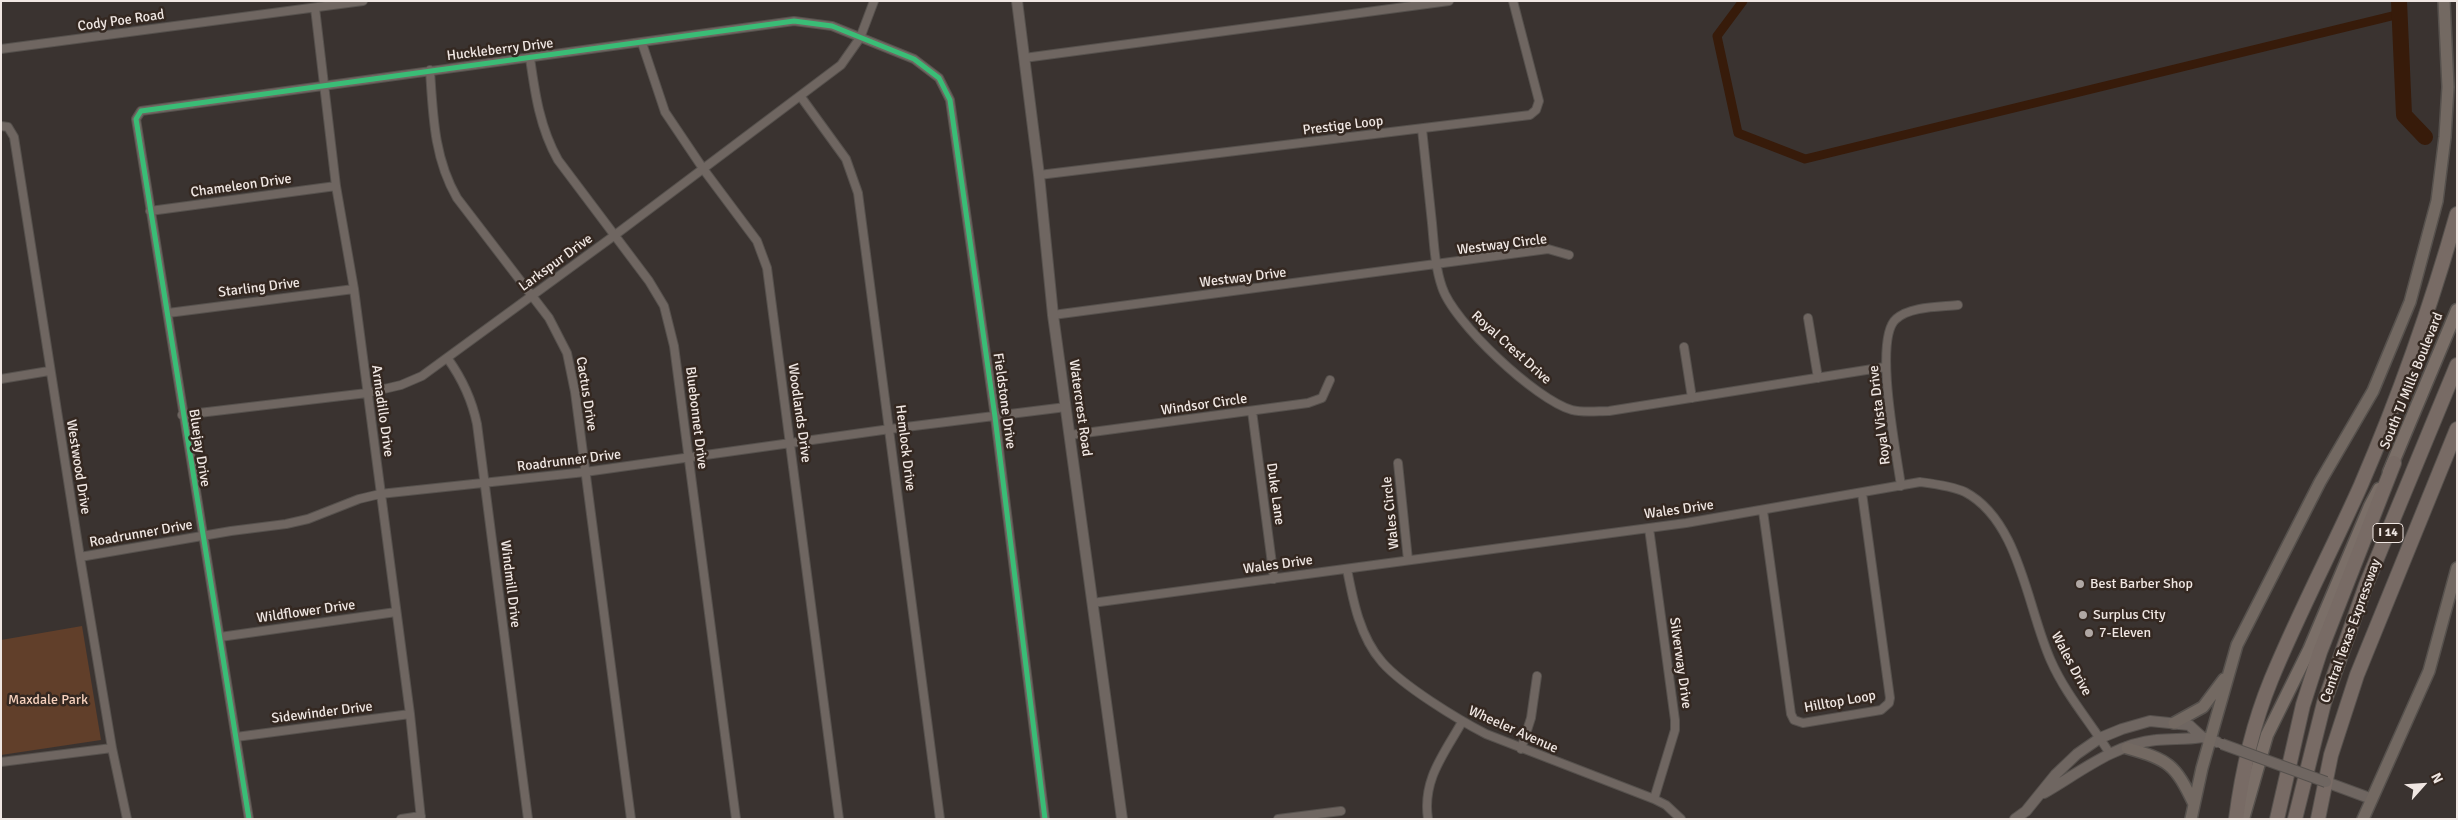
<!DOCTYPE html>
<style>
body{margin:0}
#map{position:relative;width:2458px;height:820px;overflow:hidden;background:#3a3330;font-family:Signika,sans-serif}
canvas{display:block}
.frame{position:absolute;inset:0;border:2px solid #f0e7e3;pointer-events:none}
.north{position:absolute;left:2398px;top:760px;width:50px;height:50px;-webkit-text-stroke:4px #342821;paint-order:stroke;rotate:64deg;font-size:14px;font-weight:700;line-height:20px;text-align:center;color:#f0e7e3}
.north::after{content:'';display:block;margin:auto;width:18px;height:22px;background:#f0e7e3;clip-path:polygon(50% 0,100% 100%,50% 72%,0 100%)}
</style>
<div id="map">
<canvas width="2458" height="820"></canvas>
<div class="frame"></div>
<div class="north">N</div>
</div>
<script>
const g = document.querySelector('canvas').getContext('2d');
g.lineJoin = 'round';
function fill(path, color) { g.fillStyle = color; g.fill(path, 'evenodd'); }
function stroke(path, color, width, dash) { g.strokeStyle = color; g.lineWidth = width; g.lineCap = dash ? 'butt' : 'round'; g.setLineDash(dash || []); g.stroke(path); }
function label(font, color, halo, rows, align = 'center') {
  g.font = font + ' Signika,sans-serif'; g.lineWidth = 5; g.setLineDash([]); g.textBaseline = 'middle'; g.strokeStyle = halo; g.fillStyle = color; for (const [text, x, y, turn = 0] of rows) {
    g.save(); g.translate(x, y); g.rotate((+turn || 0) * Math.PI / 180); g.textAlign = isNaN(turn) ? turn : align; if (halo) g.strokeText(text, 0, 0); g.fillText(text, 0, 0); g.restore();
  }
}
fill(new Path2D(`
 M82,626L101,740L1,755V640Z`), '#613f2a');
stroke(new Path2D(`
 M1743,1L1717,36L1738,133L1805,159L2400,14`), '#371b0a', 9);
stroke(new Path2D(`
 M2399,1L2404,115L2425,137`), '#371b0a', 16);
const minor = new Path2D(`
 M315,8L336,186L354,289L410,714L421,819
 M642,43L665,112L704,170L757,241L767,268L839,819
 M1,49L363,1
 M530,58C535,94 540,128 558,160L649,281L664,306L674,346L736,819
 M1024,58L1449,1
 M430,70C433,116 434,158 457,198L549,318L567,353L575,392L631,819
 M801,97L846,159L858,193L940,819
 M1,126L8,127L14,137L80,557L112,748L127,819
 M1422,129C1425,160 1429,192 1432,223C1434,244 1435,267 1442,287C1453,322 1536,400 1572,410C1583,413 1598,411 1609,411L1885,367
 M1039,175L1530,115L1536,110L1539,101L1513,1
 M150,211L336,186
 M168,313L354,289
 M1053,315L1548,249L1569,255
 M1808,318L1818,378
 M1684,347L1692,398
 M448,359C463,380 472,400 477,424L528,819
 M1,379L49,371
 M1252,411L1274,579
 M182,415L367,393L401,385L422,376L615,235L841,65L860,38L874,1
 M1070,435L1308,403L1322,398L1330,380
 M1398,463L1408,560
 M1901,486C1897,455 1873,339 1896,319C1910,306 1940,307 1958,305
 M1763,511L1791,714L1794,720L1803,723L1881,710L1889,703L1890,698L1862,493
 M1649,528L1675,720V730L1654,799
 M80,557L231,531L286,524L308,519L359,499L380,494L585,472L890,429L1066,407
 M1347,569C1353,601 1360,637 1382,662C1403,686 1457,719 1486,734L1654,799L1666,805L1681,819
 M1092,603L1686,523L1920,482C1935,484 1952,486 1965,492C2020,521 2027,608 2051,661C2066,695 2091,723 2110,754
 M220,637L396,612
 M236,737L410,714
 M1521,749L1531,718L1537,676
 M1,762L112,748
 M249,819L136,119L141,111L794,21L832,26L914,59L939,78L950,100L995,417L1045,819
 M401,819L421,816
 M1278,819L1341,811
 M1428,819C1422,780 1444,754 1462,722`);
const tertiary = new Path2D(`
 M1017,1L1039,175L1053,315L1122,819
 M2326,782L2372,799
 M2044,793C2079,773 2114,744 2156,740C2172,738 2186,740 2202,737
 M2015,819L2026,811L2056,774L2077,754L2100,738L2122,729L2150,721L2189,725L2202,737L2217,742`);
const secondary = new Path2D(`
 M2174,723L2203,707L2224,679
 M2127,748C2169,760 2175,764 2194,804
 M2191,819L2202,768L2237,645L2320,482L2373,391L2410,302L2437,201L2445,137L2448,87L2444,1
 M2363,819L2429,671L2457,568`);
const primary = new Path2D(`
 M2389,472L2457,310
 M2243,819L2267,735L2309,650L2370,506L2379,489`);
const motorway = new Path2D(`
 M2236,819C2242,772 2253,724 2271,680C2298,614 2332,550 2361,485C2399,397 2431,306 2457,214
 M2277,819L2303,705L2320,652L2394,463
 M2295,819L2324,703L2366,585L2457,365
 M2318,819L2331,755L2357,675L2457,429`);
stroke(minor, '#56514d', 10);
stroke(tertiary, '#56514d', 12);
stroke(secondary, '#56514d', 14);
stroke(primary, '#56514d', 15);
stroke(motorway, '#56514d', 16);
stroke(minor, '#6f6661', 8);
stroke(tertiary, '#6f6661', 10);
stroke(secondary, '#736962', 11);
stroke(primary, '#7b6f68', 12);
stroke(motorway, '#786b65', 14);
const tertiaryBridge = new Path2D(`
 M2222,744L2326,782`);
stroke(tertiaryBridge, '#56514d', 12, []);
stroke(tertiaryBridge, '#6f6661', 10);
stroke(new Path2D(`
 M249,819L136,119L141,111L794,21L832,26L914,59L939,78L950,100L995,417L1045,819`), '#3abd76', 5);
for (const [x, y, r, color] of [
 [2080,584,5,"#b0a8a4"],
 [2083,615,5,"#b0a8a4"],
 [2089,633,5,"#b0a8a4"]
]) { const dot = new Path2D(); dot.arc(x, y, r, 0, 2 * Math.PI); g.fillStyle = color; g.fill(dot); stroke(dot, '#342821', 2); }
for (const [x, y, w] of [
 [2388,533,30]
]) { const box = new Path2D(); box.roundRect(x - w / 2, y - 9.5, w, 19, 4); g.fillStyle = '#342821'; g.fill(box); stroke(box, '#f0e7e3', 1); }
label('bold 12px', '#f0e7e3', null, [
 ["I 14",2388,533]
]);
label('14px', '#f0e7e3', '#342821', [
 ["Cody Poe Road",121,21,-8],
 ["Huckleberry Drive",500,50,-7],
 ["Prestige Loop",1343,126,-7],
 ["Chameleon Drive",241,186,-8],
 ["Westway Circle",1502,245,-7],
 ["Larkspur Drive",556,263,-36],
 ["Westway Drive",1243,278,-7],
 ["Starling Drive",259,288,-7],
 ["Royal Crest Drive",1511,348,42],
 ["South TJ Mills Boulevard",2412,381,-68],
 ["Cactus Drive",586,394,81],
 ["Fieldstone Drive",1004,401,82],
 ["Windsor Circle",1204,405,-8],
 ["Watercrest Road",1080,408,82],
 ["Armadillo Drive",382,411,82],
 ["Woodlands Drive",799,413,82],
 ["Royal Vista Drive",1880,415,-97],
 ["Bluebonnet Drive",696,418,83],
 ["Bluejay Drive",199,448,81],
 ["Hemlock Drive",905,448,83],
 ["Roadrunner Drive",569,461,-7],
 ["Westwood Drive",78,467,81],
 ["Duke Lane",1275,494,82],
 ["Wales Drive",1679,510,-8],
 ["Wales Circle",1391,513,-96],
 ["Roadrunner Drive",141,534,-10],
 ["Wales Drive",1278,565,-8],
 ["Windmill Drive",510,584,83],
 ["Wildflower Drive",306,612,-8],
 ["Central Texas Expressway",2351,631,-70],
 ["Silverway Drive",1680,663,82],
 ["Wales Drive",2071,664,62],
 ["Hilltop Loop",1840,702,-10],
 ["Sidewinder Drive",322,713,-7],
 ["Wheeler Avenue",1513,730,24]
]);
label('14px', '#f0e7e3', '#342821', [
 ["Best Barber Shop",2090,584],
 ["Surplus City",2093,615],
 ["7-Eleven",2099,633]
], 'left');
label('14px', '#f6d1bd', '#342821', [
 ["Maxdale Park",48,700]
]);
</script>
